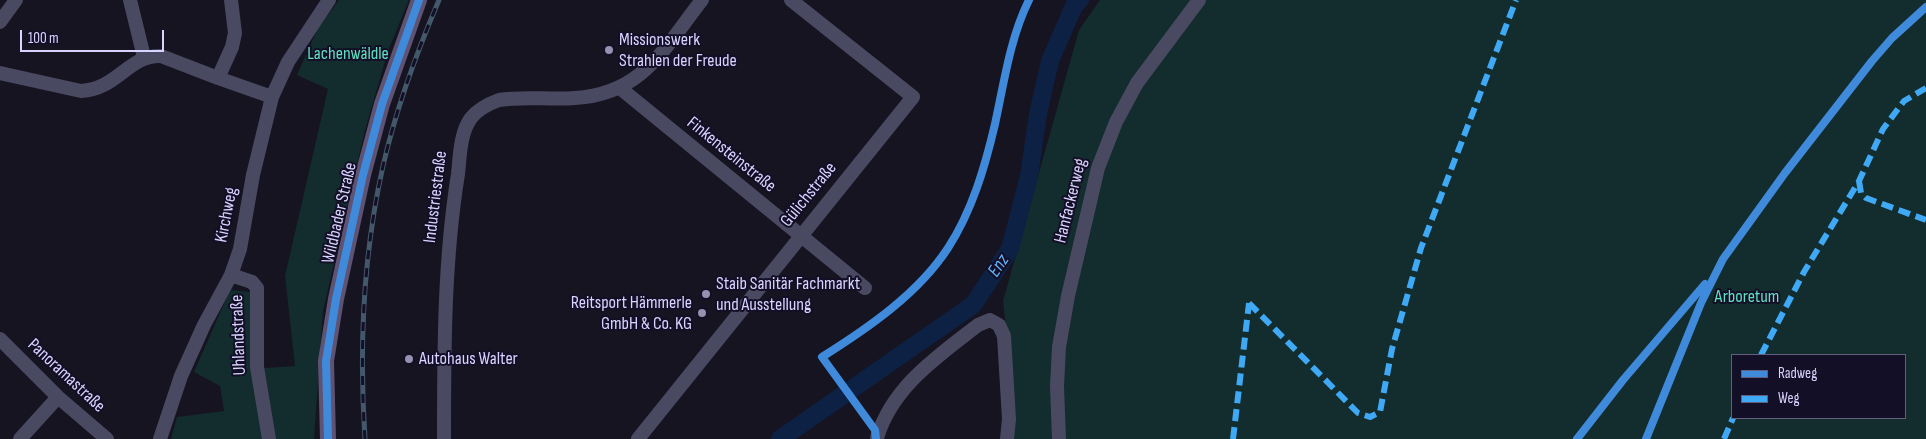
<!DOCTYPE html>
<meta charset="utf-8">
<style>
body{margin:0}
#map{position:relative;width:1926px;height:439px;overflow:hidden;background:#161421;font-family:"Sofia Sans Condensed",sans-serif}
canvas{display:block}
.legend{position:absolute;left:1731px;top:354px;width:175px;height:65px;box-sizing:border-box;background:#130f26;border:1px solid #625e7d;margin:0;padding:6px 9px;list-style:none;font-size:15px;color:#d9d4ff}
.legend li{display:flex;align-items:center;gap:10px;height:25px}
.legend b{width:25px;border:1px solid #625e7d}
.scale{position:absolute;left:20px;top:30px;width:144px;height:22px;box-sizing:border-box;border:2px solid #d9d4ff;border-top:0;padding-left:6px;font-size:15px;line-height:18px;white-space:nowrap;color:#d9d4ff;-webkit-text-stroke:4px #130f26;paint-order:stroke}
</style>
<div id="map">
<canvas width="1926" height="439"></canvas>
<ul class="legend">
<li><b style="height:6px;background:#408adc"></b>Radweg</li>
<li><b style="height:6px;background:#3fa9f5"></b>Weg</li>
</ul>
<div class="scale">100 m</div>
</div>
<script>
const g = document.querySelector('canvas').getContext('2d');
g.lineJoin = 'round';
function fill(path, color) { g.fillStyle = color; g.fill(path, 'evenodd'); }
function stroke(path, color, width, dash) { g.strokeStyle = color; g.lineWidth = width; g.lineCap = dash ? 'butt' : 'round'; g.setLineDash(dash || []); g.stroke(path); }
function label(font, color, halo, rows, align = 'center') {
  g.font = font + ' "Sofia Sans Condensed",sans-serif'; g.lineWidth = 4; g.setLineDash([]); g.textBaseline = 'middle'; g.strokeStyle = halo; g.fillStyle = color; for (const [text, x, y, turn = 0] of rows) {
    g.save(); g.translate(x, y); g.rotate((+turn || 0) * Math.PI / 180); g.textAlign = isNaN(turn) ? turn : align; if (halo) g.strokeText(text, 0, 0); g.fillText(text, 0, 0); g.restore();
  }
}
fill(new Path2D(`
 M339,0H409L388,51L365,130L323,311L314,439H171L177,417L224,411L220,386L194,372L230,290L250,292L251,369L295,366L285,276L328,89L297,75L318,28Z
 M1100,0H1926V439H1010L1006,329L1003,301L1079,30ZM1732,355H1905V418H1732Z`), '#132c2d');
stroke(new Path2D(`
 M780,439L973,305L1010,249L1029,176L1038,114L1050,61L1074,6L1080,0`), '#0d2144', 18);
stroke(new Path2D(`
 M130,0L144,57
 M231,0L235,33L232,47L218,78L272,97
 M0,22L16,0
 M0,73L81,91C118,89 128,55 161,56L218,78
 M620,88L865,288
 M231,275L252,282L257,288V367L269,439
 M0,339L58,397L107,439
 M877,438C892,387 938,356 978,325L990,320L999,325L1004,336L1009,419L1007,439
 M20,439L58,397
 M160,439L181,376L204,325L231,275L240,249L253,175L272,97L288,62L329,0
 M444,439C444,350 444,261 458,174C460,156 460,133 471,118C478,109 488,104 499,100C524,96 549,100 575,98C643,94 664,48 702,0
 M638,439L913,97L791,0
 M1059,439L1057,386L1059,347L1068,296L1098,168L1116,122L1137,83L1199,0`), '#4a4962', 14);
stroke(new Path2D(`
 M328,439L326,361L336,299L363,175L382,104L419,0`), '#5e5373', 16);
const rail = new Path2D(`
 M365,439C359,349 363,255 383,166C396,109 416,54 439,0`);
stroke(rail, '#43596b', 5);
stroke(rail, '#130f26', 3, [9]);
stroke(new Path2D(`
 M1859,181L1861,193L1866,198L1926,220
 M1249,303L1358,413L1370,417L1380,412L1392,349L1421,248L1516,0
 M1761,355L1804,272L1859,181L1883,129L1904,101L1926,88
 M1233,439L1249,303
 M1724,439L1733,418`), '#3fa9f5', 6, [12, 6]);
stroke(new Path2D(`
 M328,439L326,361L336,299L363,175L382,104L419,0
 M876,439L875,430L822,357C868,328 918,294 948,248C972,211 985,167 995,124C1004,83 1010,38 1029,0
 M1577,439L1623,380L1705,284
 M1646,439L1701,303L1723,259L1785,173L1872,61L1892,38L1926,7`), '#408adc', 8);
for (const [x, y, r, color] of [
 [609,50,5,"#9591b1"],
 [706,294,5,"#9591b1"],
 [702,313,5,"#9591b1"],
 [409,359,5,"#9591b1"]
]) { const dot = new Path2D(); dot.arc(x, y, r, 0, 2 * Math.PI); g.fillStyle = color; g.fill(dot); stroke(dot, '#130f26', 2); }
label('18px', '#d9d4ff', '#130f26', [
 ["Missionswerk",619,40],
 ["Strahlen der Freude",619,61],
 ["Staib Sanitär Fachmarkt",716,284],
 ["und Ausstellung",716,305],
 ["Reitsport Hämmerle",692,303,"right"],
 ["GmbH & Co. KG",692,324,"right"],
 ["Autohaus Walter",419,359]
], 'left');
label('18px', '#5fe0c0', '#130f26', [
 ["Lachenwäldle",348,54],
 ["Arboretum",1747,297]
]);
label('18px', '#d9d4ff', '#130f26', [
 ["Finkensteinstraße",731,155,39],
 ["Gülichstraße",809,195,-51],
 ["Industriestraße",436,197,-83],
 ["Hanfackerweg",1071,201,-76],
 ["Wildbader Straße",340,213,-77],
 ["Kirchweg",227,215,-79],
 ["Uhlandstraße",239,335,-92],
 ["Panoramastraße",66,376,43]
]);
label('italic 19px', '#62b6ff', '#130f26', [
 ["Enz",999,266,-56]
]);
</script>
